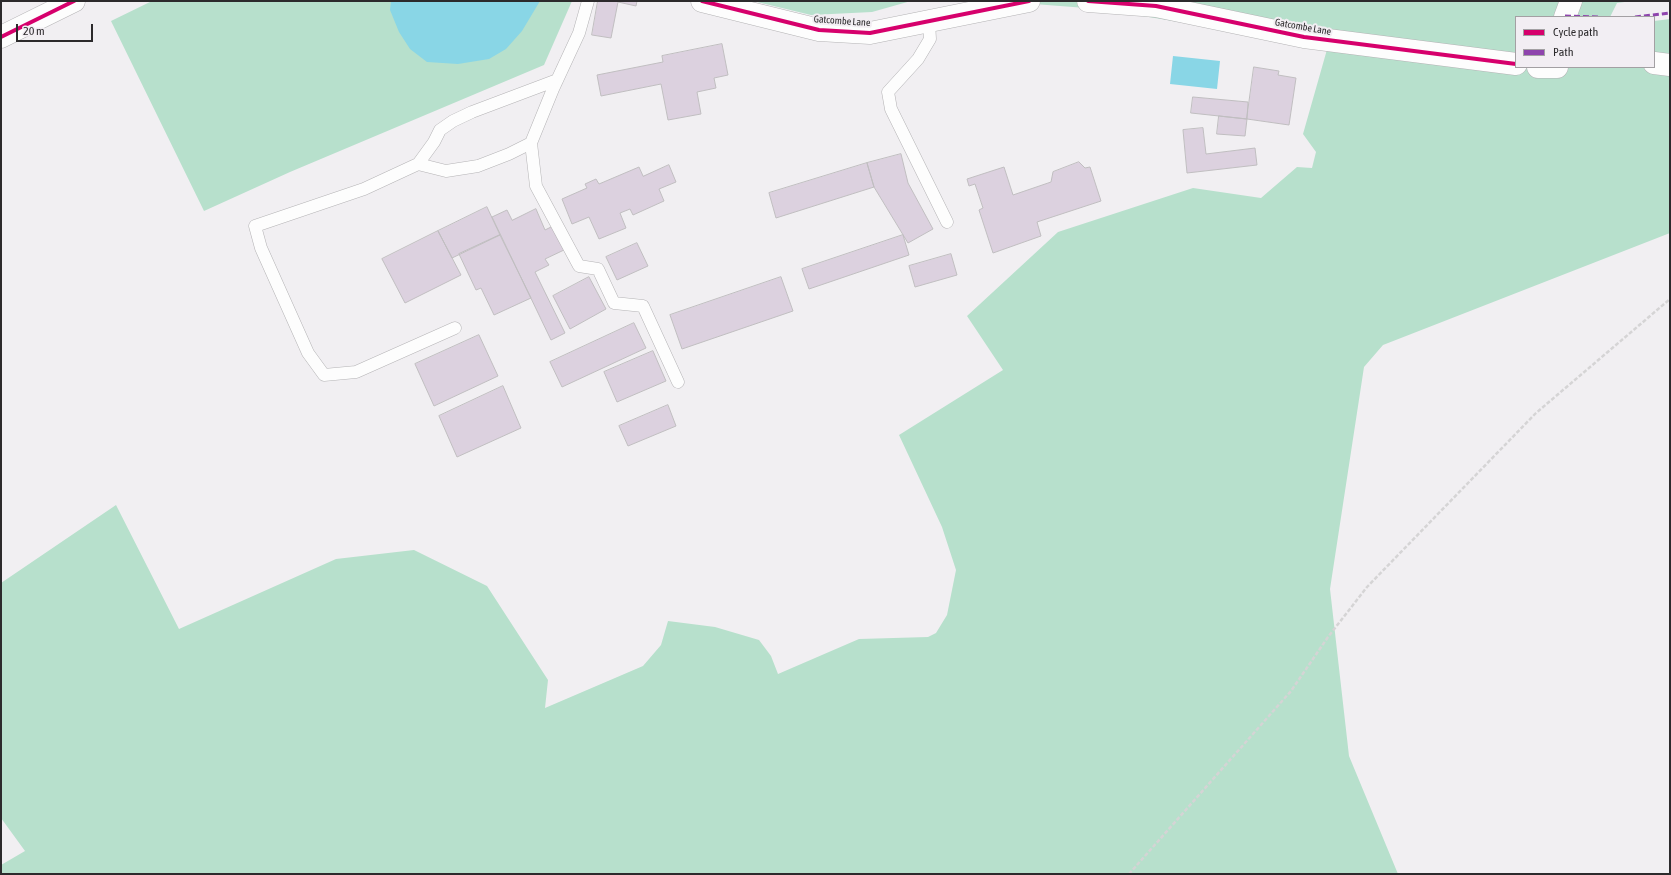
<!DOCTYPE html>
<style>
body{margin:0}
#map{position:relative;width:1671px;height:875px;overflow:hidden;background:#f1eff2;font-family:"Asap Condensed",sans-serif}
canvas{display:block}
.frame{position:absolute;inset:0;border:2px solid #2c2a2c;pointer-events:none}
.legend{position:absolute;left:1515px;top:16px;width:140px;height:52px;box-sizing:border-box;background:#f2eef3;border:1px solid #a3a0a3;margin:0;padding:5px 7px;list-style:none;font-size:12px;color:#2c2a2c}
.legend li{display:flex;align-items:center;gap:8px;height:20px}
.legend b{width:20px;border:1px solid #a3a0a3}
.scale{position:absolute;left:16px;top:24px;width:77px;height:18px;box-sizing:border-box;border:2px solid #2c2a2c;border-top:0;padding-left:5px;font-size:12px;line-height:14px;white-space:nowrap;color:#2c2a2c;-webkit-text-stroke:3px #f2eef3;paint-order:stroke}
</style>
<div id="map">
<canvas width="1671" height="875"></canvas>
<div class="frame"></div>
<ul class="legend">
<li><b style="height:5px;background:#d6006c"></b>Cycle path</li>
<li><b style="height:5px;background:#8e44ad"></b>Path</li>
</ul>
<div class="scale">20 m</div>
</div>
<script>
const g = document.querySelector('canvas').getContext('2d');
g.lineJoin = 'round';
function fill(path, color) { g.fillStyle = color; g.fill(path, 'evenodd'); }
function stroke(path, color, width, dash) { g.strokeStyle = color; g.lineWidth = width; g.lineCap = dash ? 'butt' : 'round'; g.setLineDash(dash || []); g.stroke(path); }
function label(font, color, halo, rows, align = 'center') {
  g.font = font + ' "Asap Condensed",sans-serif'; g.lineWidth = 4; g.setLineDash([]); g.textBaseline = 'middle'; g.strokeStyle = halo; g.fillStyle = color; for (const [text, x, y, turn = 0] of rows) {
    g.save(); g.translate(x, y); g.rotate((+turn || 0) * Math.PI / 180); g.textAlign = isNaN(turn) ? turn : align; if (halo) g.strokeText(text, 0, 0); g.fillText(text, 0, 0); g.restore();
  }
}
fill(new Path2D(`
 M152,1H572L544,65L290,172L204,211L111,21Z
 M753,1H911L872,12L811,15Z
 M995,1H1632L1617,3L1610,17H1516V67H1654V21L1670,19V233L1383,345L1364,367L1330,589L1349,756L1398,874H1V865L25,851L1,818V583L116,505L179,629L336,559L414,550L487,586L548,680L545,708L643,666L661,645L668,621L715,627L759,640L771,656L778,674L859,639L928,637L936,633L947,615L956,570L942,527L899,435L1003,370L967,316L1058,232L1193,188L1261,198L1297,167L1312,168L1316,152L1303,134L1328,46L1099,9Z`), '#b7e0cc');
fill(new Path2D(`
 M391,1H540L522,31L506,49L489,59L458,64L427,62L410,49L399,32L390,10Z
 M1173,56L1220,61L1217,89L1170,84Z`), '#89d6e6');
const building = new Path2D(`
 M598,1H637L636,6L618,2L611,38L592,35Z
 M722,44L728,75L714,78L716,88L697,92L701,114L668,120L661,84L601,96L597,75L663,62L662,56Z
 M1254,67L1279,71L1278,75L1296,78L1289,125L1247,119Z
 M1193,97L1248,102L1247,119L1191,113Z
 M1219,116L1247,119L1245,136L1217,134Z
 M1203,128L1206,154L1255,148L1257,165L1187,173L1183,130Z
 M901,154L908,183L933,229L908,243L874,187L867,163Z
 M1079,162L1085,168L1090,167L1101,201L1037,222L1041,236L993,253L979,210L983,208L975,184L969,186L967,179L1004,167L1013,195L1051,182L1053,172Z
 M867,163L874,187L776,218L769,193Z
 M669,165L676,182L659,189L664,201L633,215L630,209L620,213L626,228L599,239L589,217L572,224L562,199L587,188L585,184L596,179L599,184L639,167L643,176Z
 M487,207L500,235L452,258L438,231Z
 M536,209L545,230L553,226L564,250L545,259L549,265L535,272L565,333L551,340L492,217L507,210L512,220Z
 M438,231L461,275L405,303L382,259Z
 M500,235L531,298L494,315L481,288L476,290L459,254Z
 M903,235L909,255L809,289L802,269Z
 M637,243L648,266L617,280L606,257Z
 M951,254L957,275L915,287L909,266Z
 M589,277L606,309L570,329L553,296Z
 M781,277L793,311L682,349L670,315Z
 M634,323L646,348L562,387L550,362Z
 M479,335L498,376L434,406L415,364Z
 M653,351L666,381L617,402L604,372Z
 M503,386L521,428L457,457L439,416Z
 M668,405L676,426L628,446L619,426Z`);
fill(building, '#dcd1df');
stroke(building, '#c0bec0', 1);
const service = new Path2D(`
 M588,1L579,33L553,89L531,143L536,186L579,266L598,269L614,303L643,306L678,382
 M929,22L930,39L918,59L888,92L891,109L947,222
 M418,164L434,142L440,130L453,121L472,112L557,80
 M455,328L356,372L324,375L308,353L261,248L255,226L364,189L418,164L446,171L478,166L509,154L531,143`);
const minor = new Path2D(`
 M702,1L819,30L870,33L1029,1
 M1088,1L1156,6L1304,37L1516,64
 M1565,17L1571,1
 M1654,63L1670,65
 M1538,67H1557`);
const tertiary = new Path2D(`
 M1,37L74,1`);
stroke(service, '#b4b3b5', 13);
stroke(minor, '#b4b3b5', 23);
stroke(tertiary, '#b4b3b5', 23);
stroke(new Path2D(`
 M1129,874L1291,691L1328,637L1367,587L1536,413L1670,299`), '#d5d4d5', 2.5, [4, 2]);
stroke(service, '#fdfdfd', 12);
stroke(minor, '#fdfdfd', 22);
stroke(tertiary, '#fdfdfd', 22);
stroke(new Path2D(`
 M1565,16L1598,17
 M1635,17L1670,13`), '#8e44ad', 3, [6, 3]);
stroke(new Path2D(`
 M702,1L819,30L870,33L1029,1
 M1088,1L1156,6L1304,37L1516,64
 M1,37L74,1`), '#d6006c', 4);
label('10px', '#2c2a2c', '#f2eef3', [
 ["Gatcombe Lane",842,21,4],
 ["Gatcombe Lane",1303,27,10]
]);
</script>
